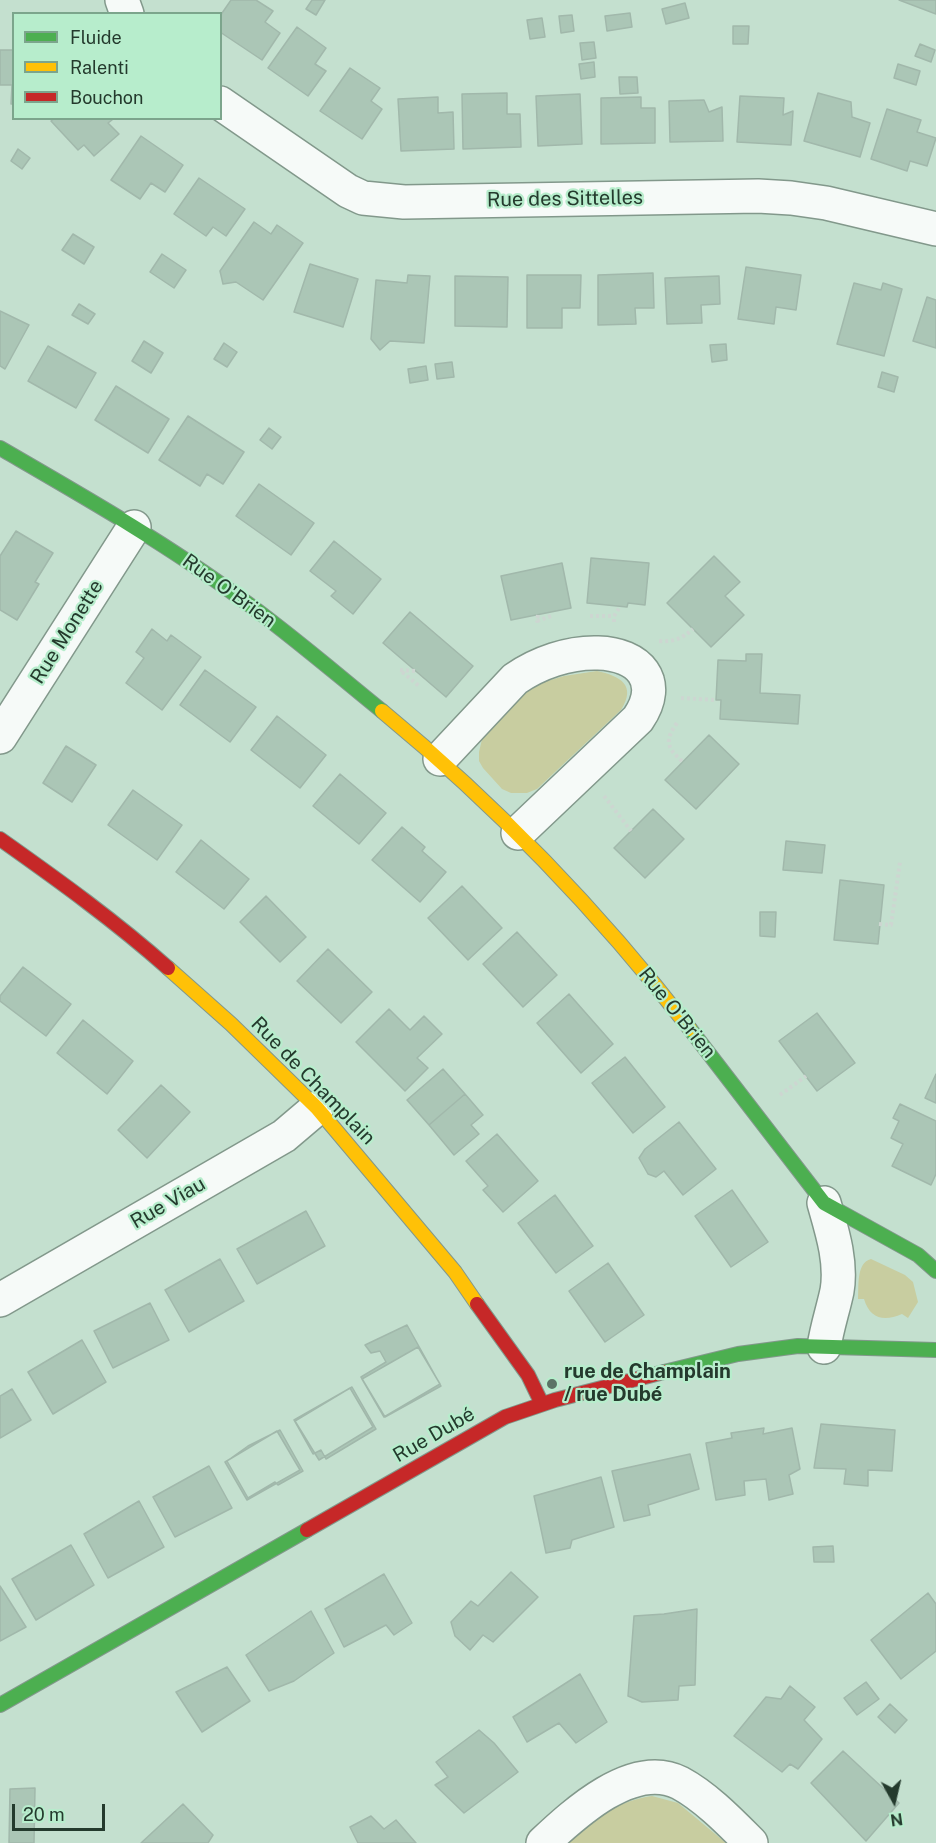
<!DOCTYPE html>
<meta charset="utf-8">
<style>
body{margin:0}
#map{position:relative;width:936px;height:1843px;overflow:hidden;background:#c4e0cf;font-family:"Public Sans",sans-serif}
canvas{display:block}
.legend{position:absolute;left:12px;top:12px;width:210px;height:108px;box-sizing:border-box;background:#b7edcc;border:2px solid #7ca58c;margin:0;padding:8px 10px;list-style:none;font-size:18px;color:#243a2d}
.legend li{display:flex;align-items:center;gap:12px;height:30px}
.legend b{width:30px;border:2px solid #7ca58c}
.north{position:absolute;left:864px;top:1771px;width:60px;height:60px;-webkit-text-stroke:4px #b7edcc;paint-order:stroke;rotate:172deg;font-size:16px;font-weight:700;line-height:24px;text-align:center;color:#243a2d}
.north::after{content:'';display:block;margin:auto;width:21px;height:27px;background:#243a2d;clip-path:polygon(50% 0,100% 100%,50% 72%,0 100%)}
.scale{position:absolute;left:12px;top:1804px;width:93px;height:27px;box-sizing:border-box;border:3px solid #243a2d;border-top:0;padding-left:8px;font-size:18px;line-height:21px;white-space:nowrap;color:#243a2d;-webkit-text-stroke:4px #b7edcc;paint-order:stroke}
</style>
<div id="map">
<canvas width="936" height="1843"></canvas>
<ul class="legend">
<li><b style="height:8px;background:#4caf50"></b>Fluide</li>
<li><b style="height:8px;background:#ffc107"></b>Ralenti</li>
<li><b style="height:8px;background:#c62828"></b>Bouchon</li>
</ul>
<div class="north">N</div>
<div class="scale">20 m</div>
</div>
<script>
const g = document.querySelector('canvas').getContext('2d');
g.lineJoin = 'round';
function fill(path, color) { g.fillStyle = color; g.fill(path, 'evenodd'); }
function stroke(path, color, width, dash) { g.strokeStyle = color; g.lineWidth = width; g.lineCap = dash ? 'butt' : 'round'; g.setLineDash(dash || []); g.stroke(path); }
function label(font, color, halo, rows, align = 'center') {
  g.font = font + ' "Public Sans",sans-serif'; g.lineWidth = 4.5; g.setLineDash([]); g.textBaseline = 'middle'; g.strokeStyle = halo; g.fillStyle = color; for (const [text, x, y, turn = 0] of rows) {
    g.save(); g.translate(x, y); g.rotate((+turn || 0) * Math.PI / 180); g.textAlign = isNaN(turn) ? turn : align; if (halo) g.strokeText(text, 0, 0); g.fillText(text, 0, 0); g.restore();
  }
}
fill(new Path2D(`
 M597,671C620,676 637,685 621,710L537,789L527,793H511L502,789L483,768L479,761V752L483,735L517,698L530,688L544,682L564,676Z
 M871,1259L905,1275L913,1282L918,1302L908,1318L902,1314C884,1322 870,1319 864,1299H858C859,1286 856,1263 871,1259Z
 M652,1796L678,1803L726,1843H562C587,1820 618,1801 652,1796Z`), '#c8cda0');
const building = new Path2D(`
 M231,0H256L273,11L265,22L280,33L262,60L220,32V16Z
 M312,0H325L316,15L306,9Z
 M899,0H936V14Z
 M685,3L689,18L666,24L662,9Z
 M630,13L632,27L607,31L605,16Z
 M572,15L574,31L561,33L559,16Z
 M542,18L545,37L530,39L527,20Z
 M733,26H749L748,44H733Z
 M297,27L326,48L315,64L326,71L308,96L268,68Z
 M594,42L596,58L582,60L580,43Z
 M920,44L935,50L931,62L915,56Z
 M0,50H14V104H11L12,85H0Z
 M594,62L595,77L581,79L579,64Z
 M898,64L920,71L916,85L894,78Z
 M350,68L380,88L371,101L382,109L362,139L320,111Z
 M619,77H637L638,93L620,94Z
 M507,93V114H520L521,147L463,149L462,94Z
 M818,93L851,102L852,117L870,123L860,157L804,141Z
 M580,94L582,144L538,146L536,96Z
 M740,96L784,98L783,115L793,111L791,145L737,142Z
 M438,97V113L453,112L454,149L401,151L398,99Z
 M641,97V108H655V143L601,144V98Z
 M704,100L709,112L722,107L723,141L670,142L669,101Z
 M887,109L921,120L917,132L936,138L927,166L910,161L907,171L871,159Z
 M55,118H110L112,120L108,123L119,134L94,156L84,145L78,150L51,121Z
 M141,136L183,165L165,192L151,183L140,199L111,180Z
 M18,149L30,158L22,169L11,161Z
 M199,178L245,209L226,236L213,227L206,236L174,214Z
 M254,222L271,234L277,225L303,243L263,300L236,282L223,284L220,271Z
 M73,234L94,247L84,264L62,250Z
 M162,254L186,270L174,288L150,272Z
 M310,264L358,279L343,327L294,312Z
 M746,267L801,275L796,310L776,307L774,324L738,319Z
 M653,273L654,308H635L636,324L598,325V275Z
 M408,275L430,276L424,343L390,341L380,350L371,339L376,280L407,283Z
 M527,275H581L580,308H562V328H527Z
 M455,276L508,277L507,327L455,326Z
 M719,276L720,304L701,305L702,323L667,324L665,278Z
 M854,283L881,290L883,283L902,289L884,356L837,344Z
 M927,297L936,300V348L913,341Z
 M79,304L95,314L88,324L72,315Z
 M0,311L29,325L5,369L0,366Z
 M144,341L163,353L151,373L132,361Z
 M224,343L237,352L227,367L214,359Z
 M726,344L727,360L712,362L710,345Z
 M48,346L96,373L76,408L28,381Z
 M452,362L454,377L437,379L435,364Z
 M426,366L428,380L410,383L408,369Z
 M882,372L898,377L894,392L878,387Z
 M116,386L169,419L148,453L95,420Z
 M188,416L244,452L223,484L207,474L200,486L159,460Z
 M269,428L281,437L272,449L260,440Z
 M259,484L314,523L291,555L236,516Z
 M16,531L53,553L35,582L39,584L17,620L0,610V556Z
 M334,541L381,579L353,614L331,596L336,591L310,571Z
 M714,556L740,582L725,596L744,615L711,647L667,603Z
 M591,558L649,563L645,605L628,603L627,607L587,603Z
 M562,563L571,608L511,620L501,576Z
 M410,612L473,666L446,697L383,643Z
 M152,629L167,641L171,635L201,657L162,710L126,683L144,658L136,652Z
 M746,654H762L760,693L800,695L798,724L720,719L721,700H716L718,660L746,661Z
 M205,670L256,707L230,742L180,705Z
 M277,716L326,755L300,788L251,750Z
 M709,735L739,764L696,809L665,780Z
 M66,746L96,765L72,802L43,783Z
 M340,774L386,813L359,844L313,806Z
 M133,790L182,825L157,860L108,825Z
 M653,809L684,839L645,878L614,848Z
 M402,827L425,847L422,851L446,872L420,902L372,860Z
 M201,840L249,879L224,909L176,872Z
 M786,841L825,845L822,873L783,870Z
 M840,880L884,885L878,944L834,940Z
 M462,886L502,928L468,960L428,918Z
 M266,896L306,937L280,962L240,922Z
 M760,912H776L775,937L760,936Z
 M517,932L557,975L523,1007L483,964Z
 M328,949L372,992L341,1023L297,981Z
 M23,967L71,1004L46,1036L0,1001V996Z
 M569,994L613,1044L581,1073L537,1023Z
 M389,1009L410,1030L424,1016L442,1034L417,1058L428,1068L405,1091L356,1042Z
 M817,1013L855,1063L817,1091L779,1041Z
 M83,1020L133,1061L107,1094L57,1053Z
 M625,1057L665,1107L633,1133L592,1083Z
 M443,1069L465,1094L429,1125L407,1100Z
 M936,1074V1103L925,1098Z
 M161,1085L190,1112L147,1158L118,1130Z
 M465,1094L483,1115L471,1125L479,1134L454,1155L429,1125Z
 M900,1104L936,1121V1174L931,1185L892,1166L903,1144L891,1138L899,1121L893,1118Z
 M679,1122L716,1169L683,1195L664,1171L656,1177L648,1174L639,1158L645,1149Z
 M497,1134L538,1181L503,1212L483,1190L488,1186L466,1161Z
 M732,1190L768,1242L731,1267L695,1216Z
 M555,1195L593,1246L556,1273L518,1223Z
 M306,1211L325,1246L257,1284L237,1249Z
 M220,1259L244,1301L189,1332L165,1290Z
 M608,1263L644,1315L605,1342L569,1291Z
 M150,1303L169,1340L113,1368L94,1331Z
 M407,1325L441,1386L385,1417L361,1377L386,1362L380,1351L371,1353L365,1345Z
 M82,1340L106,1382L53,1414L28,1372Z
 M418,1347L440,1384L384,1417L362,1379Z
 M352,1387L376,1429L326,1459L321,1450L313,1454L294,1420Z
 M350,1388L373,1427L319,1460L295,1421Z
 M12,1389L31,1420L0,1438V1396Z
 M821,1424L895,1430L892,1471L868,1470V1486L844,1484L846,1469L814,1468Z
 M764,1428L763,1434L792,1428L800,1469L789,1475L793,1494L769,1500L766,1479L744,1481L745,1495L716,1500L706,1443L732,1438L731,1433Z
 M280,1430L303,1471L278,1485L275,1482L248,1498L227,1461L248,1446Z
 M277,1431L300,1470L247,1500L225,1462Z
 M690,1454L699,1489L648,1505L650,1515L624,1521L612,1471Z
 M209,1466L232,1508L175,1537L153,1497Z
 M601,1477L614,1527L572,1540L570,1548L546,1553L534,1496Z
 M139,1501L164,1547L108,1578L84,1534Z
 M71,1545L94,1585L36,1620L12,1579Z
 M833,1546L834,1562H814L813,1547Z
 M511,1572L538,1597L493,1642L483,1635L470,1650L455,1636L451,1622L471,1601L478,1606Z
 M384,1574L412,1623L394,1635L386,1625L344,1647L325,1609Z
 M0,1586L26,1627L0,1641Z
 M928,1593L936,1604V1651L901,1679L871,1640Z
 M697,1609L695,1685L679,1686L678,1700L642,1702L628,1696L634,1616L664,1614Z
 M311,1611L334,1653L294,1681L269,1691L246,1655Z
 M227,1667L250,1701L202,1732L176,1692Z
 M580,1674L607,1722L576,1743L559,1723L527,1742L513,1717Z
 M866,1682L879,1699L857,1715L844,1698Z
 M790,1686L815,1707L804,1720L822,1739L798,1769L790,1764L782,1772L734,1736L766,1697L781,1699Z
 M890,1704L907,1720L895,1733L878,1717Z
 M479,1730L494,1743L518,1772L464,1813L435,1785L448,1777L436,1762Z
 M843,1751L899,1803L866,1841L811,1783Z
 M35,1788L34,1843H9L10,1789Z
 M183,1804L213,1835L208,1843H141Z
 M371,1816L384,1829L396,1820L416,1843H358L350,1827Z`);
fill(building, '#abc6b6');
stroke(building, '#a1b8ab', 1.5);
const street = new Path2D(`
 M122,0L127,14
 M220,103L348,191L363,198L404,202L758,196L791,198L826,203L936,229
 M0,737L134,527
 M440,759L515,679C538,663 569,652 598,653C639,654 664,681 638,719L518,833
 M824,1203C832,1231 842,1262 837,1291C833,1310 827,1327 824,1347
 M0,1300L284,1136L317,1108
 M543,1843C574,1814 633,1759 680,1783C706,1797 730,1822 751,1843`);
const fast = new Path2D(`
 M0,448C81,495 164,542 240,598C289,633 335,673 382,711
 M690,1029L824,1203L918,1255L936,1271
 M664,1372L738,1354L798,1346L936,1350
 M0,1705L307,1530`);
const slow = new Path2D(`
 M382,711C496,805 600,913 690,1029
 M168,968L231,1024L317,1108L455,1272L477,1304`);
const jam = new Path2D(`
 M0,839C58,880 115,921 168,968
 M477,1304L528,1375L542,1404
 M307,1530L505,1417L555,1400L664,1372`);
stroke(street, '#82988b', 36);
stroke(fast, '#82988b', 16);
stroke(slow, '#82988b', 16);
stroke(jam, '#82988b', 16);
stroke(new Path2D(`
 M538,615L537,621L551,616
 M590,616H614
 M614,622V616L620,607
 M659,641C674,642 681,639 693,629
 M415,671L400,670L420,687
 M681,698L716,700
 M677,723C664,741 667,748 683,762
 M604,796L631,831
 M879,924L891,925L900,862
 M780,1095L806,1076`), '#cdd6d1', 4, [3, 3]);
stroke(street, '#f6faf8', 33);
stroke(fast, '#4caf50', 14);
stroke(slow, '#ffc107', 14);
stroke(jam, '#c62828', 14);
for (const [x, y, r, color] of [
 [552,1384,6,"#5c7466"]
]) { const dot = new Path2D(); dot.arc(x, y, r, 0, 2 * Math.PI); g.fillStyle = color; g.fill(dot); stroke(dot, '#b7edcc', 2); }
label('20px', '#243a2d', '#b7edcc', [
 ["Rue des Sittelles",565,199,-1],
 ["Rue O'Brien",229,591,36],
 ["Rue Monette",67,632,-58],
 ["Rue O'Brien",677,1013,51],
 ["Rue de Champlain",313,1081,46],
 ["Rue Viau",168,1203,-30],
 ["Rue Dubé",434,1435,-30]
]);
label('bold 20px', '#243a2d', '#b7edcc', [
 ["rue de Champlain",564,1372],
 ["/ rue Dubé",564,1395]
], 'left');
</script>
